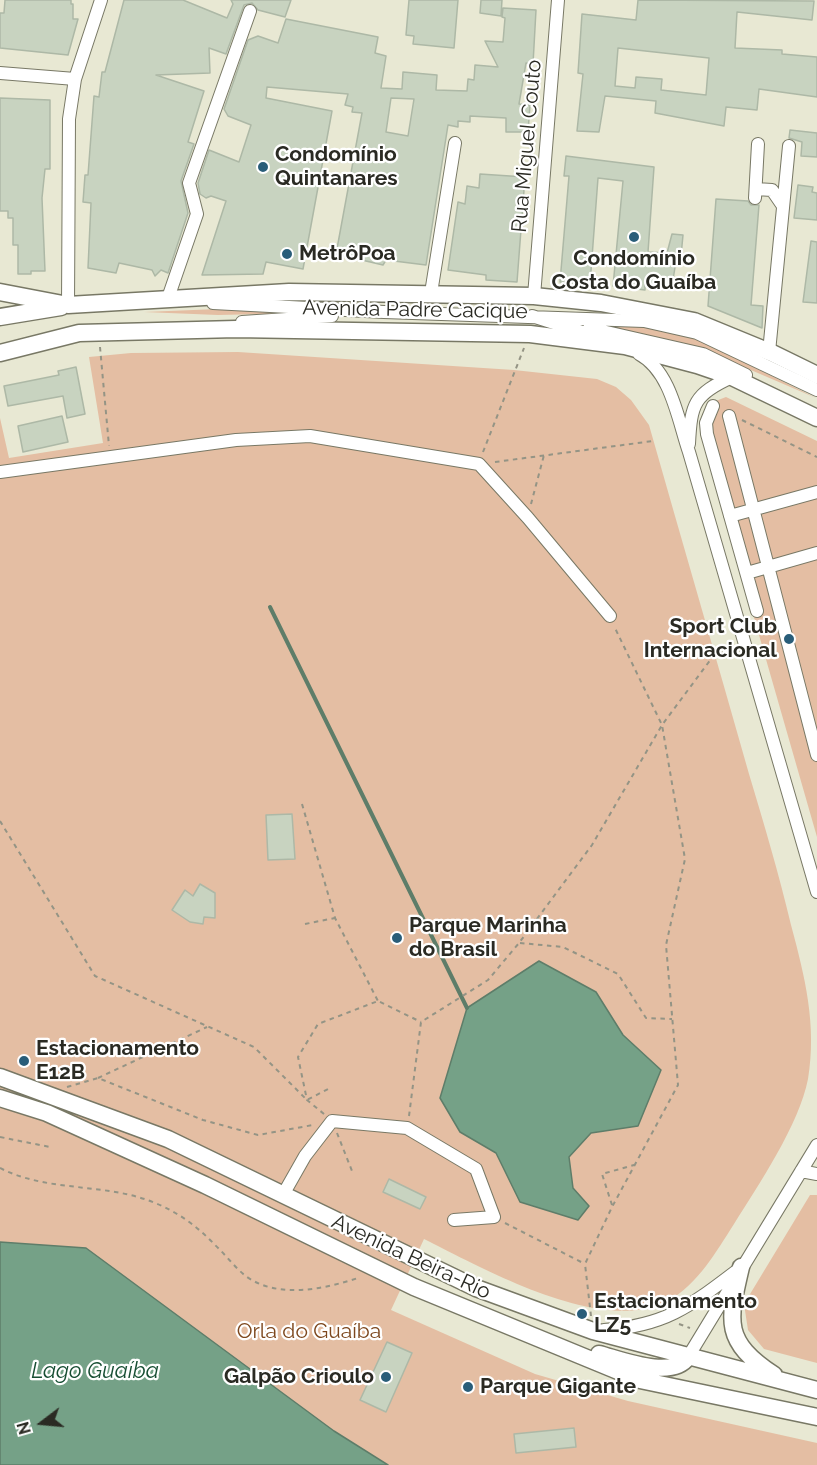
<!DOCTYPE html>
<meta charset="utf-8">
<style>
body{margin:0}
#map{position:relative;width:817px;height:1465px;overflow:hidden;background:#e8e8d3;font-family:Raleway,sans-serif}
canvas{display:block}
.north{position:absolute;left:12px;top:1393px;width:60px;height:60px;-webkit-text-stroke:4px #fff;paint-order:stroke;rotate:254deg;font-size:16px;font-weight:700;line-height:24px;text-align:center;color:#2a2a23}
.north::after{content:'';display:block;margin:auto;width:21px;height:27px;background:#2a2a23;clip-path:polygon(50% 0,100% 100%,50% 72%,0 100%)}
</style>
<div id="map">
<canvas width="817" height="1465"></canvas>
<div class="north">N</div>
</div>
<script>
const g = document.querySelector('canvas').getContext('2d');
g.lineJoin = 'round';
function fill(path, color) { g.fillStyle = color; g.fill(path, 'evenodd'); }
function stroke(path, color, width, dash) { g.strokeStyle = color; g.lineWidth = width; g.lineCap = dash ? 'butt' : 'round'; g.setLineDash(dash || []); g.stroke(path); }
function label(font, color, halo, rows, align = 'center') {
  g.font = font + ' Raleway,sans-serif'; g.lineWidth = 4.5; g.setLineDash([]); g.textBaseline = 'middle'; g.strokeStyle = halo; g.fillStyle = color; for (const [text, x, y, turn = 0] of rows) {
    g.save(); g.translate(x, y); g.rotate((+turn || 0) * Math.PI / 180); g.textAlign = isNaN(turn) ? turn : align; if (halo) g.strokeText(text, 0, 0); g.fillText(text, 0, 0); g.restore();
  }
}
fill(new Path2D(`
 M218,309L353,312L218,315L144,312Z
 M565,320L643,327L700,340L816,398L702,349L642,334Z
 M238,352L514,370L597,379L616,387L631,400L649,425C682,541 716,658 749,774C764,824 779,874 791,925C805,977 817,1025 808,1079C799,1125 759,1184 734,1224C716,1252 698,1284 668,1301C603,1336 484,1269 424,1239L391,1310L535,1374L628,1401L817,1443V1465H388L334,1431L0,1261V418L9,458L103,443L89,357L131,353Z
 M726,397L817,441V837L701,433L702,415L708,404Z
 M810,1195H817V1363L764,1349L748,1330L744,1304Z`), '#e4bea3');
const water = new Path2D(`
 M539,961L596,992L623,1035L661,1070L638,1126L591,1133L569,1157L573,1188L589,1206L578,1220L520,1202L496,1153L460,1132L440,1098L467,1008Z
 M0,1242L86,1248L334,1431L388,1465H0Z`);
fill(water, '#75a187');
stroke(water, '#5e7d69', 1.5);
stroke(new Path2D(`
 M270,607L467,1008`), '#5e7d69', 4);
const building = new Path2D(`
 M5,0H71V4H73V19H78L68,55L0,48V13H4Z
 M124,0H183L227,18L233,4L231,0H291L285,17L258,10L252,3L244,5L226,54L209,48L210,73L156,75L204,91L188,142L194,144L181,181L188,213L168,273L161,270L155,276L152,270L119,263L116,273L88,268L91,203L83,202L85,175H88L94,96L99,97L102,72H105Z
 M409,0H458L454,48L413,44L414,36L406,35Z
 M481,0H502L501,16L480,13Z
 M638,0L814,1L812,20L737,12L735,48L782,50V54L817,57V97L759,89L757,110L726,107L724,126L655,113L656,101L605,96L599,132L577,131L583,74L578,73L582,14L636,20ZM618,48L709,58L706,95L661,90L662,79L636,77L635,88L615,86Z
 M503,8L536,10L533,64L526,63L519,104L530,105L528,132H506V118L470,116V122L458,121V127L448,125L426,265L386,260L383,265L336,254L362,113L352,112L353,107L345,105L348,94L267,87L266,98L332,111L303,269L266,262L263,274L202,275L226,201L211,196L206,198L200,194L198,183L209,150L239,162L251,125L228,116L224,109L248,40L258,36L278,43L286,19L378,37L375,53L386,56L381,88L402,89L403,72L437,75L436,90L467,91L468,79L474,80L475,65L498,67L485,41L503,42L505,18L502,17ZM391,98L414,99L408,136L386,132Z
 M0,98L50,100V169H45L42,198L45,271H31V274H18V245H13V218H8V211H0Z
 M790,130L817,133V157L801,156L802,142L789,138Z
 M566,156L654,167L648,252L667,253L672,234L683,235L681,256L677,255L672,286L645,284V290L613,286L623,181L598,178L590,284L560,282L569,176H564Z
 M480,174L525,177L517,282L486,280V275L448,270L458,202L465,204L467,186L479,188Z
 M798,185L813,187L812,192L817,193V220L794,218Z
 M716,199L748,201L751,205H759L751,305L763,306L762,328L708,306Z
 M811,241L817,242V303L803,302Z
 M76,367L85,414L67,418L63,396L8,406L4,386L59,375L58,371Z
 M62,416L68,442L23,452L18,426Z
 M292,814L295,859L268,860L266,815Z
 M200,884L215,893V918L204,917L203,924L190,922L172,910L185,890L193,896Z
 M389,1179L426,1197L420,1209L383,1192Z
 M387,1342L412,1353L386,1412L360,1400Z
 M574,1428L576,1447L516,1453L514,1434Z`);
fill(building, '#c8d3c0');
stroke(building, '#adb8a6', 1.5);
const minor = new Path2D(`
 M0,73L75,79
 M756,189L772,190L783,206
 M755,198L758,144
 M431,293L455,143
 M534,296L558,0
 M168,298L197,214L189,183L250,11
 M213,303L384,312L644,321L697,333L817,390
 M68,305L69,119L75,79L101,0
 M532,316L598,337
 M242,322L332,316
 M589,328L703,354L746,375
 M769,352L789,146
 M639,354C671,371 678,420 689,452L817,892
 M713,406L706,423L707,434L757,611
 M729,416L817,755
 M689,444C691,404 694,394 732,377
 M0,472L236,440L310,436L479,464L528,518L610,616
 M730,516L817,492
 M747,573L817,553
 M801,1171L817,1174
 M284,1193L305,1156L332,1121L407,1128L476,1169L494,1217L454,1220
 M604,1330C664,1326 689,1307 735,1272
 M688,1357L817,1145`);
const major = new Path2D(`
 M0,292L68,305L289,292L534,296L601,303L694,321L772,353L817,375
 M0,317L61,307
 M0,353L79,333L236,329L530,334L625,346L697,365L732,377L817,418
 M0,1077L168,1139L476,1288L593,1331L817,1390
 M0,1098L47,1113L205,1185L414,1287L640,1380L817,1417
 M741,1267C728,1322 723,1341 774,1375
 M599,1354C622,1360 672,1380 688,1357`);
stroke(minor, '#787865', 14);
stroke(major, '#787865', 19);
stroke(new Path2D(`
 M100,347L109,446
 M742,420L817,457
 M483,452L524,348
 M495,462L653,441
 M531,504L544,455
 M302,804L335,918L378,1001
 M0,821L95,976L254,1047L307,1100L328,1089
 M305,924L335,918
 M520,943L563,947L618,974L646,1018L672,1019
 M98,1078L207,1027
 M67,1087L98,1078L203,1120L258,1135L313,1125
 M324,1114L307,1100L298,1057L318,1024L378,1001L421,1022
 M409,1116L421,1022L488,980L519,943L592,845L662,725L714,655L734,649
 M337,1133L352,1171
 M0,1137L50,1147
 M0,1168C49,1193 105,1182 155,1203C178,1212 198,1227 215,1245C226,1255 235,1268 247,1277C279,1299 324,1289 358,1278
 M612,1205L602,1174L634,1165
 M505,1223L585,1264
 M591,1316L585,1264L612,1207L678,1085L666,945L685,859L662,725L614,626
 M679,1324L690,1328`), '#949485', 2, [4.5, 4.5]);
stroke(minor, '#fff', 12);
stroke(major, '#fff', 16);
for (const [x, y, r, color] of [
 [263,167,6,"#295d79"],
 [634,237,6,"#295d79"],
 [287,254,6,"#295d79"],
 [789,639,6,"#295d79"],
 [397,938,6,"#295d79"],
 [24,1061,6,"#295d79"],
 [582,1314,6,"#295d79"],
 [386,1377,6,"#295d79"],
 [468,1387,6,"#295d79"]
]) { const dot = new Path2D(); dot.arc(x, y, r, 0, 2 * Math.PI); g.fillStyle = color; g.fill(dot); stroke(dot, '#fff', 2); }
label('21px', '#2a2a23', '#fff', [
 ["Rua Miguel Couto",527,146,-85],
 ["Avenida Padre Cacique",415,310,1],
 ["Avenida Beira-Rio",411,1257,25]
]);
label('bold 21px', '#2a2a23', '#fff', [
 ["Condomínio",275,155],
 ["Quintanares",275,179],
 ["MetrôPoa",299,254],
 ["Condomínio",634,259,"center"],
 ["Costa do Guaíba",634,283,"center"],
 ["Sport Club",777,627,"right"],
 ["Internacional",777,651,"right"],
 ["Parque Marinha",409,926],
 ["do Brasil",409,950],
 ["Estacionamento",36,1049],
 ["E12B",36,1073],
 ["Estacionamento",594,1302],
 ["LZ5",594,1326],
 ["Galpão Crioulo",374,1377,"right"],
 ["Parque Gigante",480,1387]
], 'left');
label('21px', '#7d471d', '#fff', [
 ["Orla do Guaíba",309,1332]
]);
label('italic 22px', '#174e33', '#fff', [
 ["Lago Guaíba",95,1371]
]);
</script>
